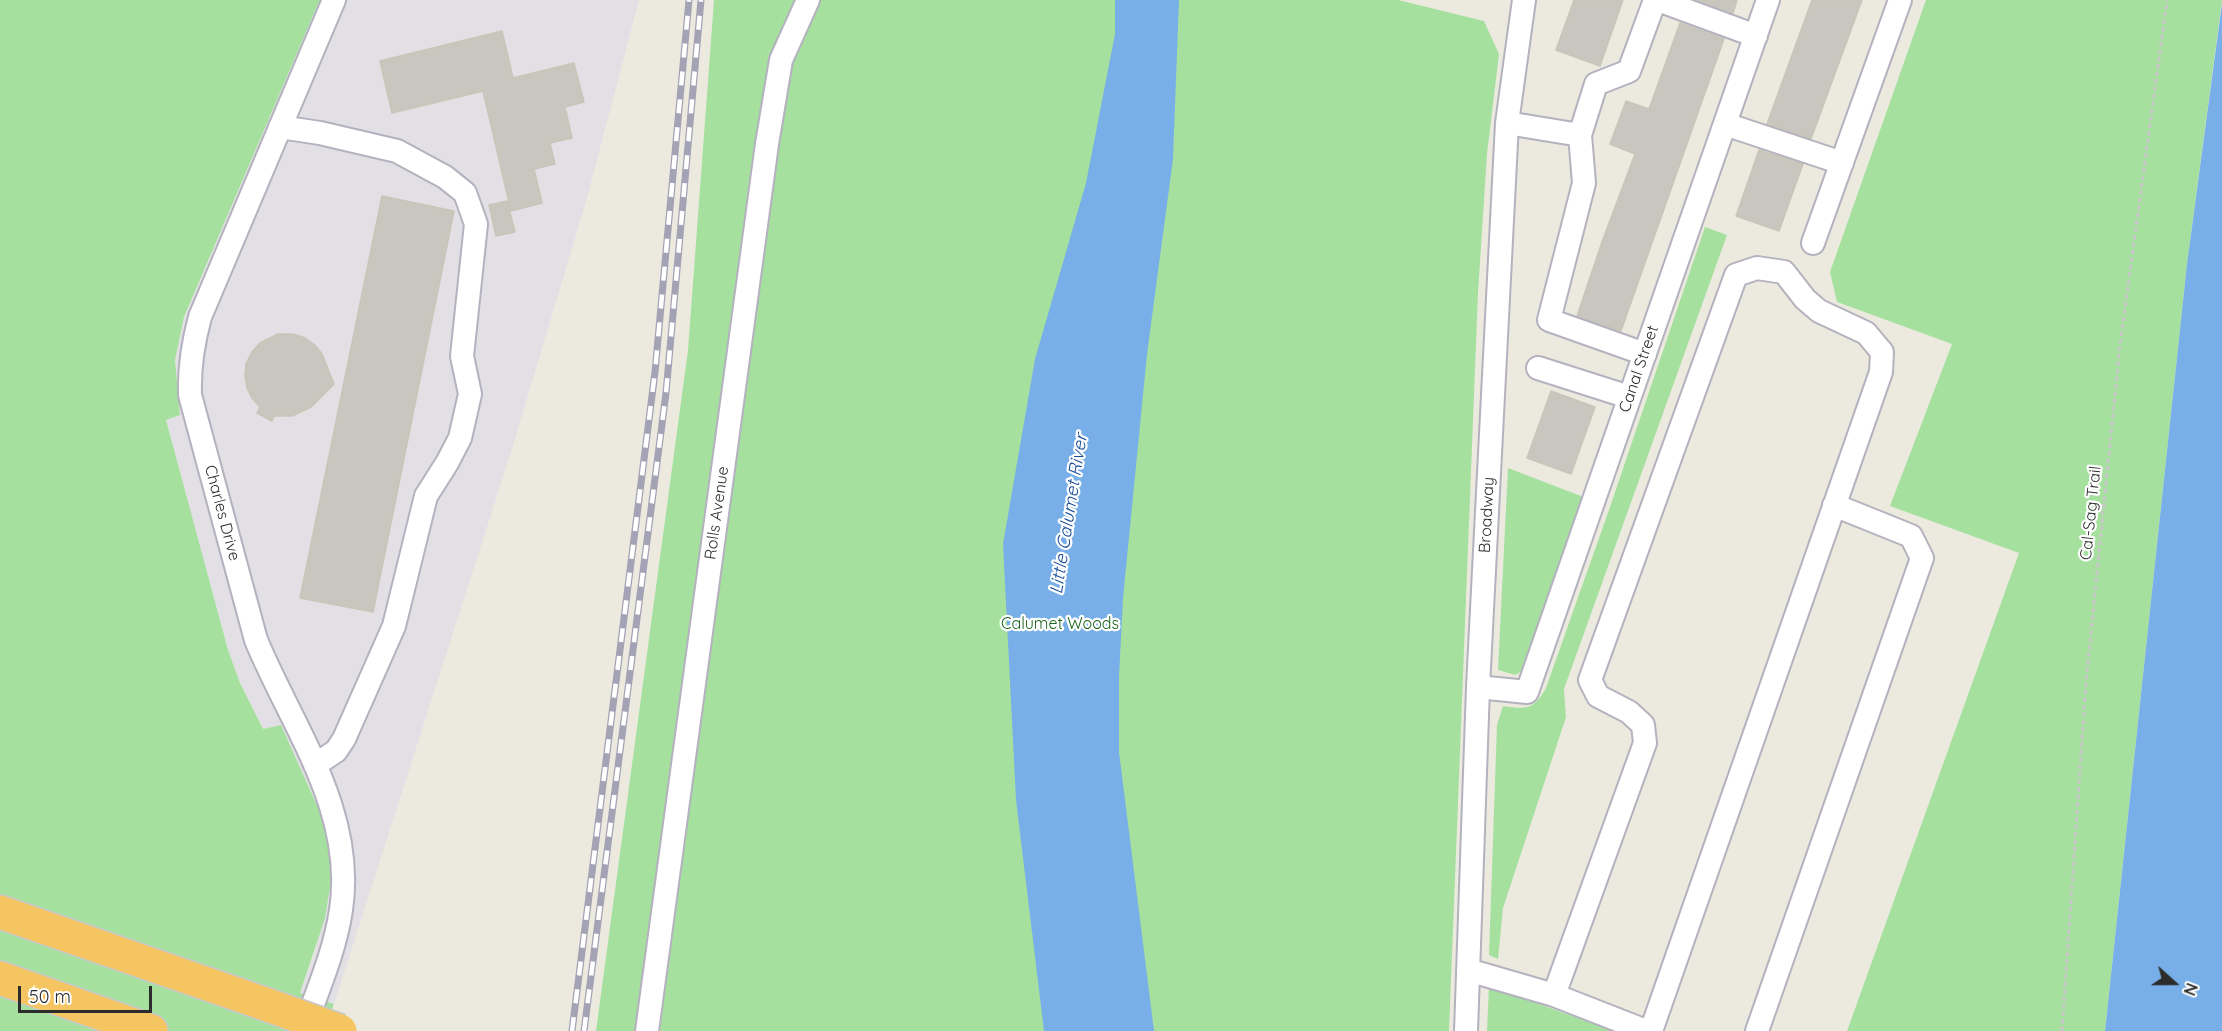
<!DOCTYPE html>
<style>
body{margin:0}
#map{position:relative;width:2222px;height:1031px;overflow:hidden;background:#eceadf;font-family:Quicksand,sans-serif}
canvas{display:block}
.north{position:absolute;left:2144px;top:953px;width:60px;height:60px;-webkit-text-stroke:4px #fff;paint-order:stroke;rotate:111deg;font-size:16px;font-weight:700;line-height:24px;text-align:center;color:#2c2c2c}
.north::after{content:'';display:block;margin:auto;width:21px;height:27px;background:#2c2c2c;clip-path:polygon(50% 0,100% 100%,50% 72%,0 100%)}
.scale{position:absolute;left:18px;top:986px;width:134px;height:27px;box-sizing:border-box;border:3px solid #2c2c2c;border-top:0;padding-left:8px;font-size:18px;line-height:21px;white-space:nowrap;color:#2c2c2c;-webkit-text-stroke:4px #fff;paint-order:stroke}
</style>
<div id="map">
<canvas width="2222" height="1031"></canvas>
<div class="north">N</div>
<div class="scale">50 m</div>
</div>
<script>
const g = document.querySelector('canvas').getContext('2d');
g.lineJoin = 'round';
function fill(path, color) { g.fillStyle = color; g.fill(path, 'evenodd'); }
function stroke(path, color, width, dash) { g.strokeStyle = color; g.lineWidth = width; g.lineCap = dash ? 'butt' : 'round'; g.setLineDash(dash || []); g.stroke(path); }
function label(font, color, halo, rows, align = 'center') {
  g.font = font + ' Quicksand,sans-serif'; g.lineWidth = 4.5; g.setLineDash([]); g.textBaseline = 'middle'; g.strokeStyle = halo; g.fillStyle = color; for (const [text, x, y, turn = 0] of rows) {
    g.save(); g.translate(x, y); g.rotate((+turn || 0) * Math.PI / 180); g.textAlign = isNaN(turn) ? turn : align; if (halo) g.strokeText(text, 0, 0); g.fillText(text, 0, 0); g.restore();
  }
}
fill(new Path2D(`
 M331,0H639L587,198L510,455L334,1004L300,993L315,951L330,887V855L324,821L281,725L263,729L240,683L228,650L166,420L180,415L175,360L184,318L318,3Z`), '#e2dfe5');
fill(new Path2D(`
 M0,0H331L318,4L184,317L175,360L180,415L166,420L228,650L240,683L263,729L281,725L324,821L330,855V887L325,918L300,993L334,1004L324,1031H0Z
 M714,0H1398L1484,21L1499,54L1487,154L1478,293L1449,1031H596L688,350Z
 M1926,0H2222L2187,264L2105,1031H1847L2019,553L1890,506L1952,344L1837,302L1830,272Z
 M1705,227L1727,235L1564,689L1566,717L1503,908L1498,959L1489,955L1497,725L1503,706C1527,710 1534,709 1546,688L1610,507Z
 M1508,468L1586,498L1527,668L1515,675L1498,670Z
 M1489,986L1614,1031H1487Z`), '#a5e09f');
fill(new Path2D(`
 M1115,0H1179L1173,159L1147,354L1123,598L1119,677V752L1154,1031H1044L1016,800L1003,544L1035,359L1086,183L1115,34Z
 M2222,3V1031H2105L2187,264Z`), '#78afe8');
const building = new Path2D(`
 M1574,0H1623L1600,66L1556,50Z
 M1697,0H1737L1733,13Z
 M1812,0H1862L1811,139L1767,124Z
 M1680,23L1724,39L1621,331L1577,316L1603,239L1635,154L1610,144L1626,101L1649,109Z
 M502,31L513,78L574,63L584,102L565,107L572,138L550,143L555,164L534,169L542,203L511,211L483,91L392,113L380,61Z
 M1759,150L1803,164L1779,231L1736,216Z
 M382,196L454,211L373,612L300,598Z
 M507,201L515,232L496,236L489,205Z
 M278,334H293L305,338L315,345L322,354L334,384L311,407L292,416H274L272,421L257,413L260,407L252,398L247,388L245,376L246,364L252,352L260,343Z
 M1551,391L1595,407L1571,474L1527,458Z`);
fill(building, '#c8c6be');
stroke(building, '#c8c6b8', 1.5);
const minor = new Path2D(`
 M1658,0L1756,36
 M1507,123L1580,135L1596,84L1629,71L1655,0
 M1725,124L1842,163
 M280,127L320,133L397,151L445,177L465,193L476,224L462,356L470,394L460,438L447,463L426,496L394,626L344,739L336,751L315,765
 M1580,135L1584,183L1549,320L1645,354
 M1813,243L1900,0
 M1538,368L1629,397
 M1478,687L1527,692L1768,0
 M1468,970L1554,995L1646,1031
 M1554,995L1645,743L1643,725L1629,712L1598,696L1590,680L1736,275L1757,268L1784,272L1805,299L1819,311L1866,333L1882,352L1881,372L1651,1031
 M303,1031C317,992 335,951 341,910C356,811 292,727 256,640L190,395C189,367 193,343 200,317L334,0
 M647,1031L767,144L781,60L808,0
 M1466,1031L1478,687L1507,123L1524,0
 M1757,1031L1922,558L1911,536L1834,505`);
const highway = new Path2D(`
 M0,912L268,1005
 M0,978L151,1031`);
stroke(minor, '#b3b2be', 26);
stroke(highway, '#c8c8c8', 36);
stroke(new Path2D(`
 M2062,1031L2086,682L2120,345L2167,0`), '#c8c8c8', 3, [4.5, 3]);
stroke(minor, '#fff', 22);
stroke(highway, '#f5c562', 33);
const rail = new Path2D(`
 M572,1031L655,372L689,0
 M584,1031L666,393L701,0`);
stroke(rail, '#a4a2b5', 7);
stroke(rail, '#fff', 4.5, [14]);
const highwayBridge = new Path2D(`
 M268,1005L340,1031`);
stroke(highwayBridge, '#c8c8c8', 36, []);
stroke(highwayBridge, '#f5c562', 33);
label('16px', '#2c2c2c', '#fff', [
 ["Canal Street",1639,369,-71],
 ["Charles Drive",222,513,75],
 ["Rolls Avenue",717,513,-82],
 ["Cal-Sag Trail",2091,513,-84],
 ["Broadway",1487,515,-87]
]);
label('16px', '#1f6522', '#fff', [
 ["Calumet Woods",1060,624]
]);
label('italic 18px', '#164a96', '#fff', [
 ["Little Calumet River",1069,514,-81]
]);
</script>
